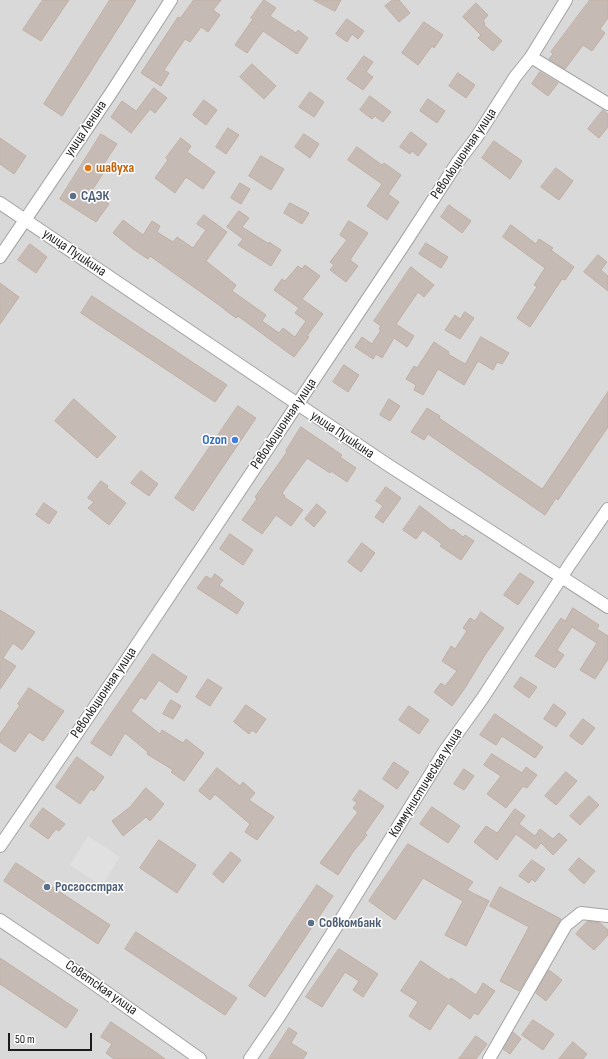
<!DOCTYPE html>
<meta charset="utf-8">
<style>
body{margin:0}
#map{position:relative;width:608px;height:1059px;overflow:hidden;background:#eee9e1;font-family:"Sofia Sans Condensed",sans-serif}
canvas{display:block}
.scale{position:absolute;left:8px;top:1033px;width:84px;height:18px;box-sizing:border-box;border:2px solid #1c1c1c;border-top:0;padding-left:5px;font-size:12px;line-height:14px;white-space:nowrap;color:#1c1c1c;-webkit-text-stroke:3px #fff;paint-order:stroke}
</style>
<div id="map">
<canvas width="608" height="1059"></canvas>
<div class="scale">50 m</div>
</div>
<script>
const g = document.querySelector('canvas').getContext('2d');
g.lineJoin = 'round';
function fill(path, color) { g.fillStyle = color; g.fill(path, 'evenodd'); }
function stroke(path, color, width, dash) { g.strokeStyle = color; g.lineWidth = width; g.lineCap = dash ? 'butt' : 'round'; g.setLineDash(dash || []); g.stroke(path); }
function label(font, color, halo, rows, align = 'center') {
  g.font = font + ' "Sofia Sans Condensed",sans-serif'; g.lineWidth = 3; g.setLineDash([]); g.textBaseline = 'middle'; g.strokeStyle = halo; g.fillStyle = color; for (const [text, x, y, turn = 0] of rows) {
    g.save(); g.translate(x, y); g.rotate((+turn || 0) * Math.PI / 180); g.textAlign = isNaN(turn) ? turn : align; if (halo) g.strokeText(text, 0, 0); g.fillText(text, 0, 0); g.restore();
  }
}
fill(new Path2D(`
 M0,0H608V1059H0Z`), '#dad9d9');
fill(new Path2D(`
 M88,836L120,857L102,886L70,865Z`), '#e0e0e0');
const building = new Path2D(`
 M43,0H69L41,41L23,30Z
 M110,0H136L62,116L44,104Z
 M194,0H221L213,10L220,15L208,32L201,27L190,42L185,39L164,70L169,73L161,86L141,73L178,17L180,18Z
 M264,0L276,8L270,16L296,33L298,30L308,38L297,54L263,31L247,53L235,45L253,19L251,18Z
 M314,0H341L335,11Z
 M393,0H399L410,13L399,22L385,6Z
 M590,0H608V18L600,29L605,33L592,51L583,45L565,69L549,59L553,54L551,52Z
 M476,3L488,15L483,21L485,23L484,25L502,41L493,51L478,38L481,35L463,17Z
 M347,19L364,31L358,39L352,34L347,42L336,34Z
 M424,22L443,35L434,48L432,46L418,65L402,53Z
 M364,56L373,62L366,72L373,77L363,90L347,79Z
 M252,64L276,86L264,99L240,77Z
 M540,72L558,83L548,96L532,84Z
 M458,73L475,85L466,98L449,86Z
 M154,88L167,98L155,113L150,109L131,133L111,117L122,101L136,111Z
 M310,92L324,102L314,117L299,107Z
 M370,96L391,112L383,122L375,116L372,119L360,110Z
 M428,99L445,111L437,123L420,111Z
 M204,100L217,110L206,125L193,115Z
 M603,110L608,114V127L599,138L588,129Z
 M228,128L239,135L226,154L216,147Z
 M411,132L427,144L418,156L412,151L410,154L400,147Z
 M101,134L117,144L103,165L107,167L91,192L109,204L96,222L60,199Z
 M304,134L319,144L310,158L295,147Z
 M0,138L26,156L14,174L0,164Z
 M181,138L191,146L187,152L215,172L203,189L186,177L175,193L155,178L168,160L166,158Z
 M494,141L522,161L510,179L482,158Z
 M357,147L382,165L384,163L401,175L388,194L399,202L387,220L367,206L382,184L348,160Z
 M261,156L284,169L271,190L249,176Z
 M556,168L573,181L559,200L541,187Z
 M240,183L250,189L241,204L231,198Z
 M290,203L309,213L302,224L284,213Z
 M449,205L471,221L462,233L441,217Z
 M239,211L249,218L242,227L269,244V242L281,250L271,266L238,245L243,239L227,227Z
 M204,215L227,232L206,261L236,285L232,291L266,315L262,321L279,333L283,328L295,337L306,321L295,313L299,308L274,290L282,279L285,281L298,266L302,269L305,265L320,276L302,299L323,314L307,336L309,337L294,357L238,316L236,318L225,310H226L174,273L150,256L148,259L133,249L113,233L123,220L143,235L152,221L160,226L157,232L173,242L177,237L193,248L206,230L197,224Z
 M349,221L368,233L350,260L358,266L346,282L330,270L334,265L330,262L347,240L340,235Z
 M511,225L536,244L539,239L553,248L551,250L574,267L565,280L562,279L530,327L517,318L537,287L534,285L545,268L503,237Z
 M426,243L448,257L441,268L419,254Z
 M30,244L47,257L36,273L18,260Z
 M598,255L607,262L601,270L608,276V291L584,272Z
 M411,267L434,285L424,297L418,292L396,324L414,336L407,347L394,338L382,358L376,354L373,359L355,347L362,337L372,344L381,330L379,329L381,326L374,321Z
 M0,283L19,297L0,324Z
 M92,296L227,385L215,402L81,313Z
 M465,312L474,318L460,339L445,330L455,315L460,319Z
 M481,337L509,353L502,364L497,362L493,370L478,361L464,385L438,369L423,395L414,390L416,385L406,379L414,366L417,368L434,342L449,352L448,354L465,364Z
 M344,365L359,375L348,392L333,382Z
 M608,392V427L558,500L556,498L545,515L428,434L424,440L411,432L427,408L440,416L439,418L542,489Z
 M74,399L116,437L97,458L55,421Z
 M389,399L400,406L390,421L380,415Z
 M238,406L256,418L193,511L175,498Z
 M301,427L342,455L340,457L356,468L347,482L331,471L330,473L307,458L282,493L285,496L284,497L303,510L291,526L276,515L262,534L242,520L257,499L255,497L287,452L286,451Z
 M141,471L158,484L149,496L131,483Z
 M101,481L108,486L107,488L126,503L109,525L88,508L94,502L88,498Z
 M386,487L401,498L383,523L375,517L383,506L376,501Z
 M44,503L57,512L49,524L36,515Z
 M317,504L326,512L314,527L305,519Z
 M420,506L452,531L453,529L463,537L465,535L474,541L461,560L440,546L442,544L423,530L416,539L403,530Z
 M230,534L253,550L243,565L220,549Z
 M362,543L375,553L361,572L348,562Z
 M520,573L534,582L518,605L504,595Z
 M215,574L223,580L219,585L244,603L237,614L197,588L206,576L211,579Z
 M573,608L599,625L597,629L608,636V659L595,679L580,670L597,643L572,627L557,650L564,655L555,668L535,656L561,618L565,621Z
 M0,610L35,632L22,650L13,643L3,658L16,666L0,689Z
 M481,612L504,628L485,655L465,688L452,706L434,692L441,683L445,686L457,671L442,661L451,646L455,649L467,631L463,628L470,618L475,621Z
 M153,654L187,677L177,693L159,680L145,700L141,697L131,711L160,734L162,730L183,743L186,739L204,753L184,781L171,772L173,770L147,754L148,752L125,733L111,756L91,743Z
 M521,677L537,687L529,698L514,687Z
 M208,679L222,688L210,706L196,697Z
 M29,688L64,711L43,741L29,732L15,752L0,742V734L20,705L18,704Z
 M171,700L181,706L173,719L163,714Z
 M554,704L566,713L556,727L544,719Z
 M246,705L266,719L256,733L252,730L249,734L234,722Z
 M409,706L429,720L419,734L399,720Z
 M495,714L543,747L535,758L502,736L496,745L480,735Z
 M583,719L595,728L582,745L570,736Z
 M492,754L522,773L526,767L537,775L527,788L523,786L506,808L487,794L501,776L484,765Z
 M77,757L104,777L94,791L91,789L80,804L56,787Z
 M394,762L409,772L397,789L383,779Z
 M217,768L240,786L243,782L255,793L249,800L274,817L257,840L245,832L250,824L215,794L210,800L199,791Z
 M464,769L474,776L464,790L454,784Z
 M566,772L577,781L556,805L545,796Z
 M146,788L164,804L150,821L146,817L123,836L112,821L130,807Z
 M360,790L384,806L365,833L367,835L353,852L338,875L320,863L358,812L353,808L357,803L353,800Z
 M589,796L599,805L580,825L570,816Z
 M432,807L460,826L448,843L420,824Z
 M43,808L65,824L59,831L56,829L48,839L30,826Z
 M515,809L525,816L519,824L535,836L540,829L553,839L559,833L567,840L553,855L541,843L536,849L516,834L497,860L474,842L486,826L497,833Z
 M159,840L196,865L177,893L140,868Z
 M408,844L473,882L467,890L489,901L466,946L445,935L463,901L423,878L395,920L369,901Z
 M231,852L241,860L223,883L213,874Z
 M579,858L595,871L584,884L569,870Z
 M532,860L545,869L535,882L532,879L529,883L519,876Z
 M16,863L110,925L98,944L4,881Z
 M317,885L333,896L265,997L249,986Z
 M500,887L561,919L519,991L500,981L529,927L490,906Z
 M588,921L600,923L608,930V935L594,950L576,934Z
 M136,932L237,998L225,1015L125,949Z
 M339,949L378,974L363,997L353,990L359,981L345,972L322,1007L306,997Z
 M0,958L78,1010L66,1028L0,984Z
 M421,961L449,980L451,978L476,995L483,983L495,991L478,1015L474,1013L470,1019L448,1003L430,1030L409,1016L418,1002L401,991Z
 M549,970L562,980L546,1001L536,993Z
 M533,1020L554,1034L543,1050L522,1035Z
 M111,1022L154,1051L165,1059H114L106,1053L112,1044L101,1037Z
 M289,1028L297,1033L291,1043L307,1053L303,1059H269Z
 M513,1032L521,1039L510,1054L503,1049Z
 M476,1036L487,1044L476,1059H459Z
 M573,1042L587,1054L583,1059H559Z`);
fill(building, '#c6bbb4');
stroke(building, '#c0afa3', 1);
const minor = new Path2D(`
 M531,57L608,104
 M0,203L385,463L608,607
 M0,257L111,93L171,0
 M0,846L118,673L403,246L457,163L476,138L515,77L531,57L566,0
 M0,920L86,978L200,1059
 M250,1059L280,1015L340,921L446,749L482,699L570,564L608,509
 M489,1059L566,925L581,913L608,916`);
stroke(minor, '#a3a3a3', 14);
stroke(minor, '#fff', 12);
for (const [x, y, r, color] of [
 [88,168,4,"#e8710a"],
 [73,196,4,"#5c6f8a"],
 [235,440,4,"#3f7fe0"],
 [47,887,4,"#5c6f8a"],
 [311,923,4,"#5c6f8a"]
]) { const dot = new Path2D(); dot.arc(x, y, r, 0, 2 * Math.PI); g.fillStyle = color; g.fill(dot); stroke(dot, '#fff', 1.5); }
label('14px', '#1c1c1c', '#fff', [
 ["улица Ленина",86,129,-56],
 ["Революционная улица",464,154,-56],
 ["улица Пушкина",74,253,34],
 ["Революционная улица",284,424,-56],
 ["улица Пушкина",342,435,34],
 ["Революционная улица",104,693,-56],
 ["Коммунистическая улица",426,783,-58],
 ["Советская улица",101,988,35]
]);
label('bold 14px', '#c56008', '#fff', [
 ["шавуха",96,168]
], 'left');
label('bold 14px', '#4e5e75', '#fff', [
 ["СДЭК",81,196],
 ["Росгосстрах",55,887],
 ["Совкомбанк",319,923]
], 'left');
label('bold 14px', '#366cbe', '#fff', [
 ["Ozon",227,440]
], 'right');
</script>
